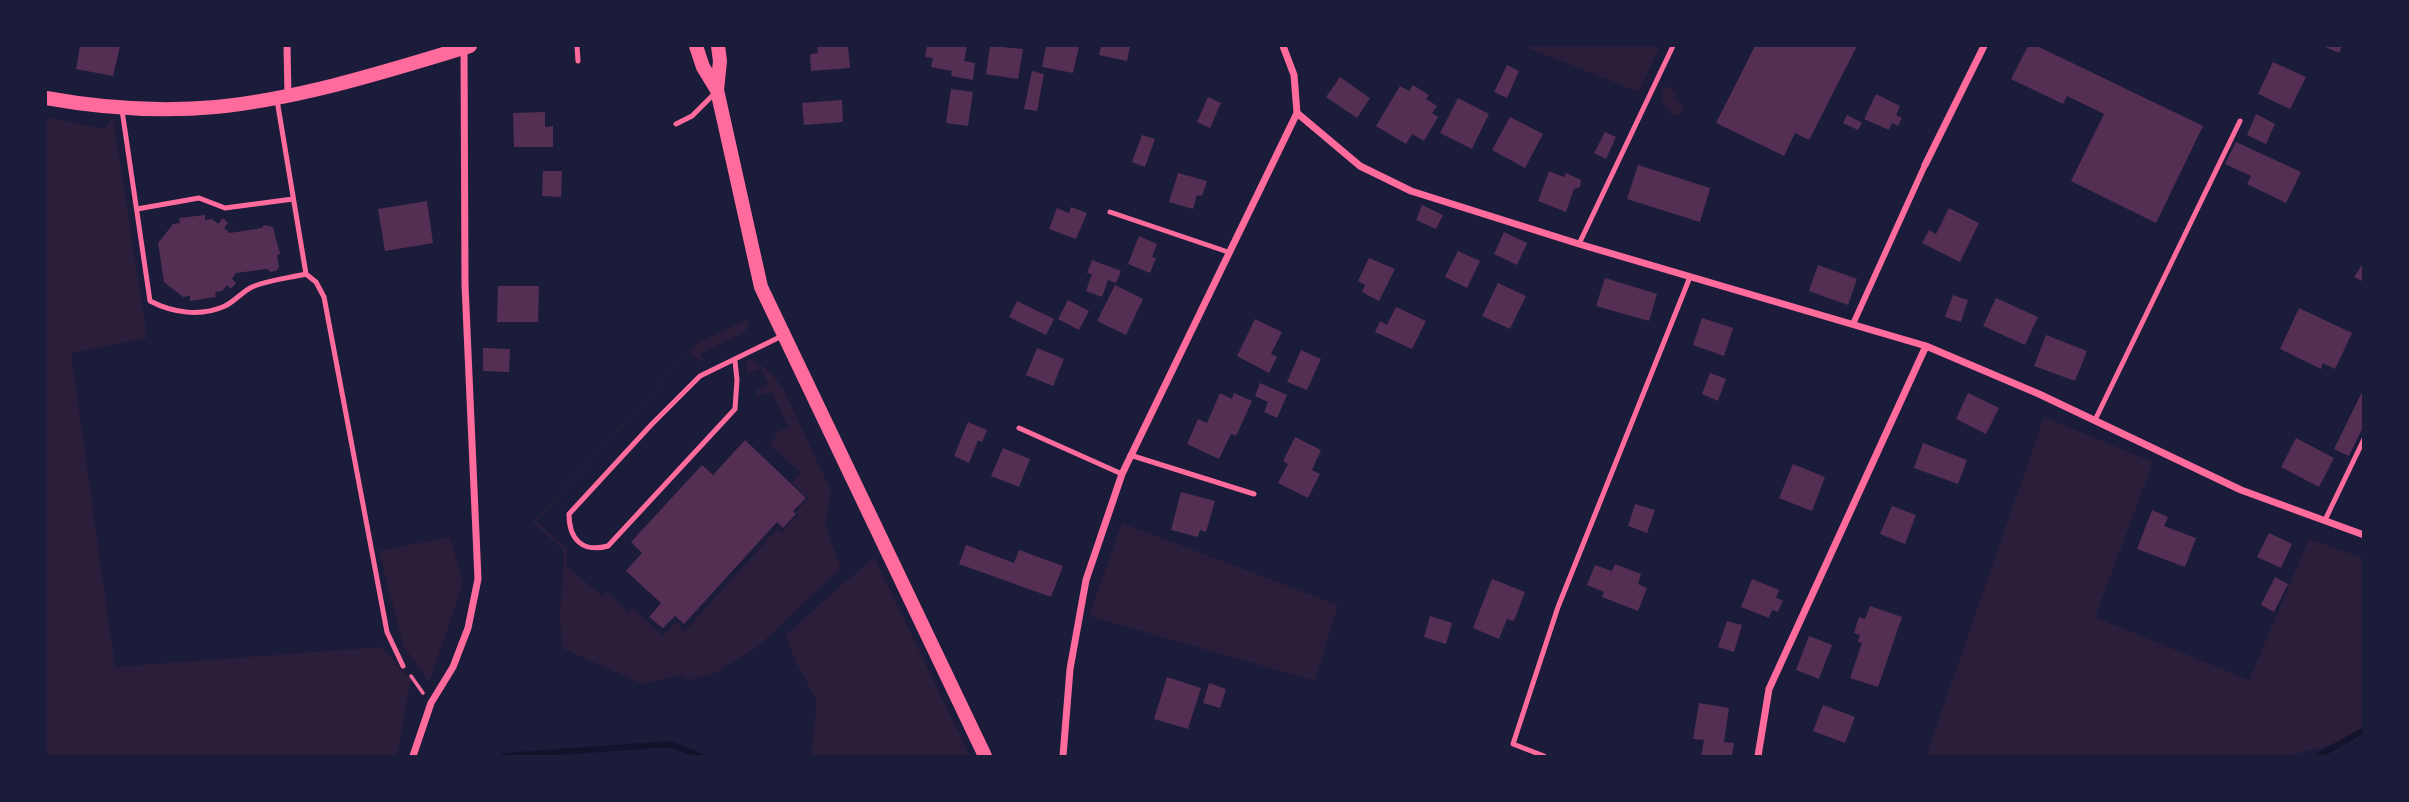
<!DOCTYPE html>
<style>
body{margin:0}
#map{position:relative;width:2409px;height:802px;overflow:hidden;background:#1b1b3a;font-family:"Libre Baskerville",serif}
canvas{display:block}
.frame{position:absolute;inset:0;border:47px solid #1b1b3a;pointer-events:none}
</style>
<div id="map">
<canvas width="2409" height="802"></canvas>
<div class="frame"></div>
</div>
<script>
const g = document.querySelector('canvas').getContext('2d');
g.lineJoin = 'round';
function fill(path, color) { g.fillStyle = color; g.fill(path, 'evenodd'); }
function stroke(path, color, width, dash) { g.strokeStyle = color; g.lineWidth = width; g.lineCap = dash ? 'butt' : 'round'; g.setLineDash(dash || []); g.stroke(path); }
fill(new Path2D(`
 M1523,46H1660L1639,92Z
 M1666,86L1677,92L1674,98L1684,105L1681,115H1672C1664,108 1661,99 1662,89Z
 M113,116L147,338L71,353L115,667L381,647L411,679L397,756H46V117L104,129Z
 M750,318L745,332L700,354L703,360L701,362L690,352L536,521L567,549L566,565L602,596L607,591L629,612L633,608L663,636L676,622L685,631L777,529L782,533L798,514L796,512L808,498L792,483L800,472L769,445L776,436L775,433L788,427L771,391L758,396L756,391L768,384L761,368L748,374C745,368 744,362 750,359L768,370L783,388L831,491L825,524L841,568L756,648L713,674L688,680L679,675L642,684L562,648L560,615L564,551L533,522L697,343Z
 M2044,417L2153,462L2095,617L2249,680L2309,539L2363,558V737L2288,756H1926Z
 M1122,523L1338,605L1315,681L1089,616Z
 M450,537L463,583L429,683L403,645L379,551Z
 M874,557L970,756H811L817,701L796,662L785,635Z`), '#2a1e3b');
stroke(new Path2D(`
 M504,756L670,744L701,756
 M2318,756L2364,730`), '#12122b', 6);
fill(new Path2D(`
 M80,46H120L113,76L76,69Z
 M817,46H848L850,68L811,71L810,54L818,53Z
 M927,46H967L964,61L975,63L973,80L951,76L952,71L931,67L933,58L925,57Z
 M990,46L1023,49L1018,79L986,74Z
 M1046,46H1079L1073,73L1042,67Z
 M1101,46H1130L1127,61L1099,55Z
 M1755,46H1857L1809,140L1795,133L1784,156L1716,123Z
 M2028,46H2037L2203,126L2156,223L2071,181L2104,114L2067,96L2063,104L2011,79Z
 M2323,46H2342L2339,53Z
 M2273,62L2306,77L2290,109L2258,94Z
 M1507,65L1519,71L1507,98L1494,92Z
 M1032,71L1044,74L1037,111L1024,109Z
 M1340,77L1370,98L1357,118L1326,97Z
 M1413,85L1429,95L1426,99L1437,106L1432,113L1438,117L1424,141L1412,134L1406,144L1376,126L1400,86L1409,91Z
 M951,89L973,92L968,126L946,123Z
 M1876,94L1900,106L1896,115L1902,118L1898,126L1892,123L1889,130L1864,119Z
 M1208,97L1221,103L1210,128L1197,122Z
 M1458,98L1489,114L1472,149L1440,133Z
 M842,100L843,122L804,125L802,103Z
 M545,112V127L553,126V147H514L513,113Z
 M2256,114L2275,124L2266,144L2247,135Z
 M1847,115L1862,123L1858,130L1843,123Z
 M1510,117L1543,134L1525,168L1492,150Z
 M1605,132L1616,137L1606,159L1594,153Z
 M1142,135L1155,139L1145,167L1132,162Z
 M2236,142L2301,172L2286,203L2247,184L2251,176L2225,164Z
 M1638,165L1710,188L1700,222L1627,199Z
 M543,171H562L561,197L542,196Z
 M1549,171L1564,177L1566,173L1581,180L1580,187L1574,189L1566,212L1538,201Z
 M1178,173L1207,181L1202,196L1197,195L1193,209L1169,202Z
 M427,201L433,243L385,251L378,209Z
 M1422,205L1443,215L1436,229L1416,220Z
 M1071,207L1087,213L1076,239L1049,229L1057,208L1069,213Z
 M1949,208L1979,223L1960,262L1922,243L1929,230L1936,234Z
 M205,215V220L212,219L218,224L223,218L228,223L224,228L230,233L262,228L264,225L273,227L280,254L277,255L279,267L276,271L271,272L267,269L236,273L232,279L236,283L231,289L227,285L222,291L215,292L216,297L190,301V296L183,297L164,282L158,243L173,224L180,223L179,218Z
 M1504,232L1527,243L1517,265L1494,254Z
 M1139,236L1157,244L1152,257L1156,258L1150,273L1128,264Z
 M1458,251L1480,261L1467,288L1445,277Z
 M1369,258L1395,269L1379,301L1362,292L1365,285L1358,281Z
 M1092,260L1121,271L1116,283L1108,280L1102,297L1086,291L1092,274L1087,273Z
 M2364,262V282L2354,277Z
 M1818,265L1857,279L1848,305L1809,291Z
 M1605,278L1657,294L1649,321L1596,306Z
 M1498,283L1526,296L1510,329L1482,316Z
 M1115,285L1143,299L1126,335L1097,321Z
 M498,286H539L538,322H497Z
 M1953,295L1968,300L1961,322L1945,317Z
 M1996,298L2038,317L2025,345L1983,326Z
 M1068,300L1089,311L1079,330L1058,319Z
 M1017,301L1054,319L1046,335L1009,317Z
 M1396,307L1426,321L1412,349L1375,332L1380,321L1387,325Z
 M2299,308L2352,333L2335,369L2323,363L2321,369L2280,349Z
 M1702,318L1733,328L1724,356L1693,345Z
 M1255,319L1282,332L1271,354L1277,357L1269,373L1237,356Z
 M2046,335L2087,351L2075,381L2034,366Z
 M483,348L510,349L509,372L483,371Z
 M1037,348L1064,359L1053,386L1026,375Z
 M1301,350L1321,359L1307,390L1287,382Z
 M1710,373L1726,379L1718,401L1702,394Z
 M1260,383L1287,395L1277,418L1264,412L1268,402L1255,396Z
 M2364,388V425L2349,456L2334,449Z
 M1220,393L1232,399L1234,393L1252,401L1236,436L1231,434L1219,459L1187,444L1198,419L1207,423Z
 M1968,393L1999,408L1986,434L1956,419Z
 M968,422L987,430L982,442L978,440L969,463L954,456Z
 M1295,437L1321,450L1312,470L1320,474L1308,498L1278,483L1288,464L1283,461Z
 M2296,438L2334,458L2319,487L2281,467Z
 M745,440L806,498L793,511L796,514L783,528L777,522L684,624L675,616L663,628L649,617L661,603L626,571L642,553L631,542L702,465L713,475Z
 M1923,443L1967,460L1958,484L1914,468Z
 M1003,448L1030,459L1019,487L991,476Z
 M1793,464L1825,477L1812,511L1779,498Z
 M1181,492L1215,501L1206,532L1200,530L1198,537L1171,530Z
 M1635,504L1655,510L1647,533L1628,526Z
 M1892,506L1916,515L1905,544L1880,534Z
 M2152,510L2168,517L2164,526L2196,538L2185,567L2137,549Z
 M2269,533L2292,544L2281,568L2257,557Z
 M966,545L1014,563L1019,550L1063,566L1051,597L959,564Z
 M1615,564L1641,574L1638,584L1647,588L1638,611L1602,597L1604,592L1587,585L1595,565L1612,571Z
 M2275,577L2288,584L2274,612L2261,605Z
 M1492,579L1525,592L1514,621L1507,619L1499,639L1473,628Z
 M1752,579L1779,590L1776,598L1783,600L1778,612L1772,610L1769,618L1741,607Z
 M1870,606L1902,617L1878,687L1850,678L1862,643L1858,642L1860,635L1854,633L1859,617L1865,619Z
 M1430,616L1452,623L1446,644L1424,637Z
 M1727,621L1742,625L1734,652L1718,647Z
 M1809,636L1832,645L1819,679L1796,670Z
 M1167,677L1201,688L1188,729L1154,719Z
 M1209,683L1226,689L1220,708L1203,703Z
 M1699,703L1729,708L1724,742L1734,743L1732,756H1701L1704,740L1693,739Z
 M1823,705L1855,717L1845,743L1813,731Z`), '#542f53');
stroke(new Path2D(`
 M411,676L423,693`), '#ff6b9d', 3.5);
stroke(new Path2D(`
 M577,46L578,61
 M122,110L150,301C173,313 201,317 225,306C235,301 242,292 252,287C268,280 289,278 306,274L277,100
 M676,124L692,116L715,93
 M137,209L199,198L225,208L293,199
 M1110,212L1228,252
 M1579,244L1673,46
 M306,274L316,282L324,297L387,632L403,666
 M735,361L737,380L735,409L608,546C582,553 569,539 569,514L651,425L700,376L784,335
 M2095,420L2240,121
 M1019,428L1122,474
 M1130,455L1254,494
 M2325,520L2364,439
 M1544,756L1513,744L1558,607L1690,277`), '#ff6b9d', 5);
stroke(new Path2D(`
 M1853,324L1925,165`), '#ff6b9d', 6);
stroke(new Path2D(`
 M287,46L288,95
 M1297,113L1360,166L1411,191L1579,244L1926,346L2039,394L2241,490L2364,535
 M1925,165L1984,46
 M413,756L431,703L453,667L468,628L478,579L465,285L464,47
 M1063,756L1070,669L1086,580L1122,474L1297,113L1294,75L1283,46
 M1758,756L1769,689L1926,346`), '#ff6b9d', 7);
stroke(new Path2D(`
 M696,46L703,67L717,90L761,287L985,756
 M717,90L720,61L718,46
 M46,98C101,108 159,112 216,107C303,98 387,71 470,46`), '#ff6b9d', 14);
</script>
